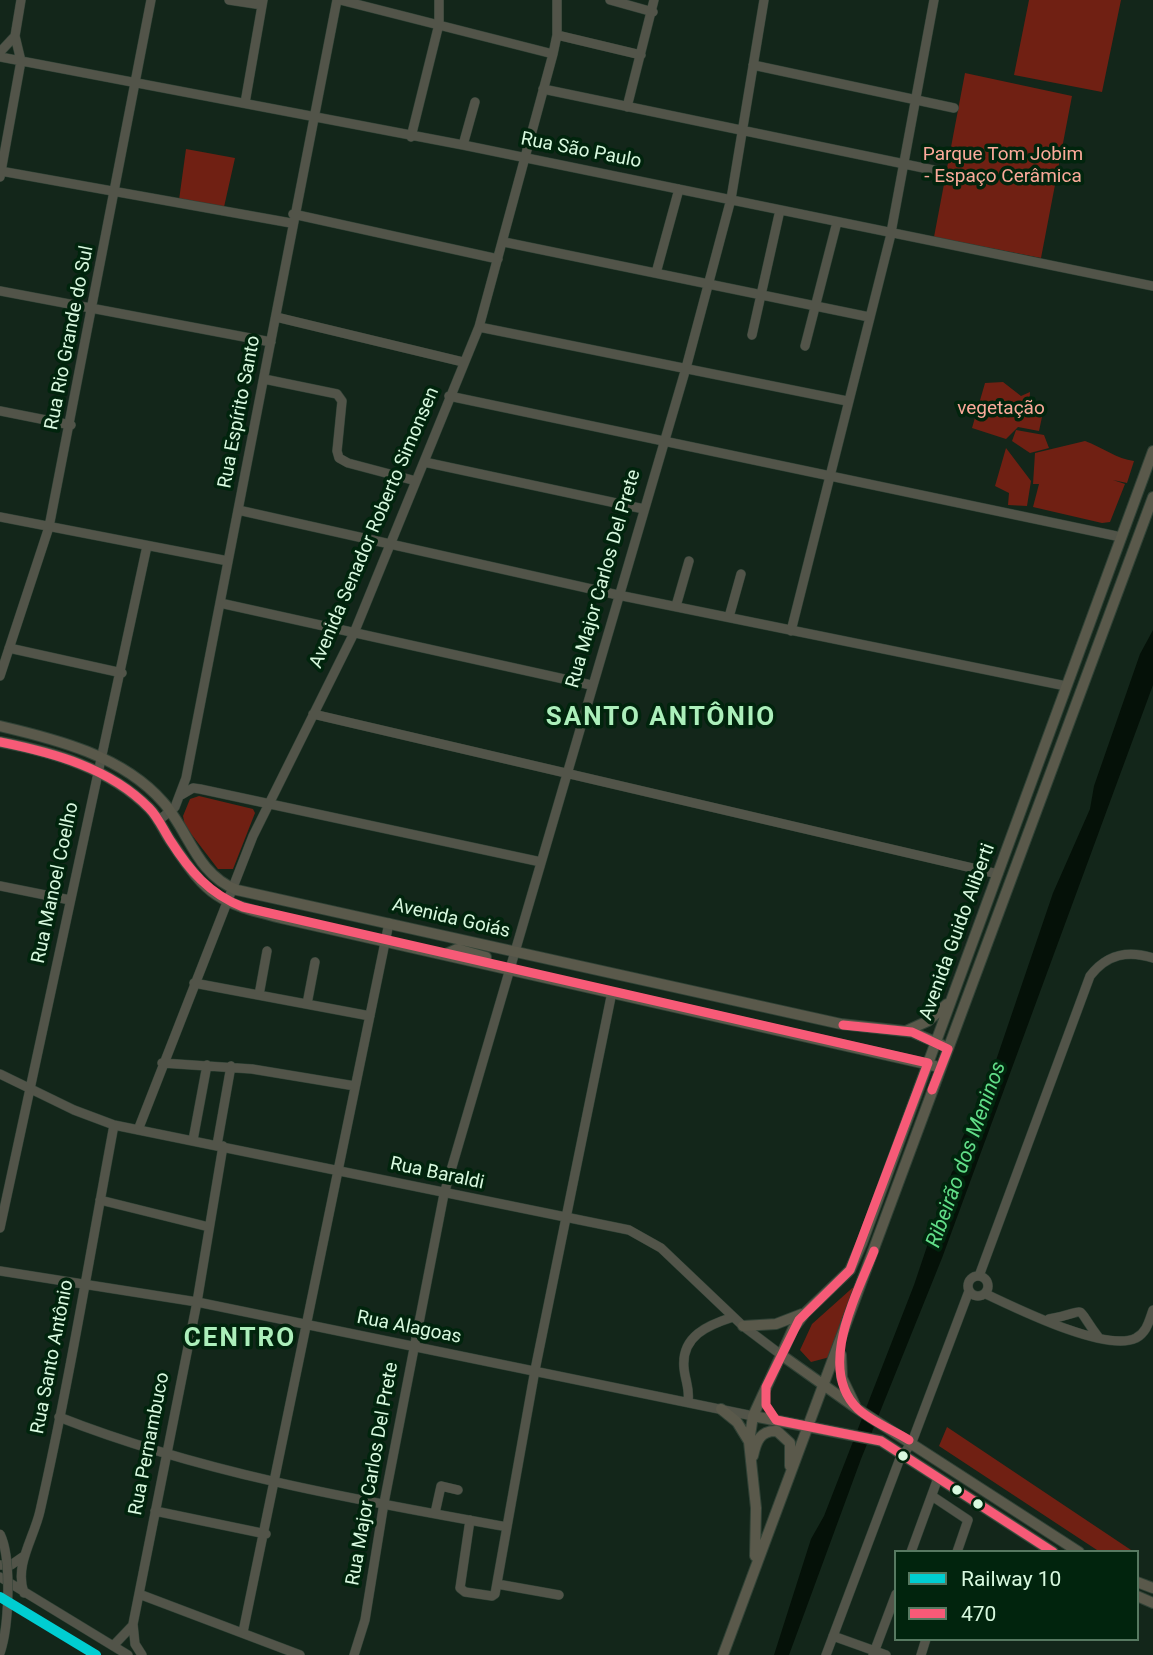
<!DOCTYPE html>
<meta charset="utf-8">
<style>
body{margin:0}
#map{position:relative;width:1153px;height:1655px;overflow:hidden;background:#13261a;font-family:Roboto,sans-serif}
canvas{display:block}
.legend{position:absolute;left:894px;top:1550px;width:245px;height:91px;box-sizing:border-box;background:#01240d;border:2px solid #577961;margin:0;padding:9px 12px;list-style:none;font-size:21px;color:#d8f9df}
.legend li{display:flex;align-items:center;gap:14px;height:35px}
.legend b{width:35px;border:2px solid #577961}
</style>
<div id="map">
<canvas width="1153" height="1655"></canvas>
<ul class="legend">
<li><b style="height:9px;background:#00ced1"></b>Railway 10</li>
<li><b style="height:9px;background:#f75a77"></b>470</li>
</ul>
</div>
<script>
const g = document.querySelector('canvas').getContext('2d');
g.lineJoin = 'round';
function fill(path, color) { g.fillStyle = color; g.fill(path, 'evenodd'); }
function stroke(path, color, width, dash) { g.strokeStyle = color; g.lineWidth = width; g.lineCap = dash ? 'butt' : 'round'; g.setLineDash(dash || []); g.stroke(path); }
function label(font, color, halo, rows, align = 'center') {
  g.font = font + ' Roboto,sans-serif'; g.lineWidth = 7; g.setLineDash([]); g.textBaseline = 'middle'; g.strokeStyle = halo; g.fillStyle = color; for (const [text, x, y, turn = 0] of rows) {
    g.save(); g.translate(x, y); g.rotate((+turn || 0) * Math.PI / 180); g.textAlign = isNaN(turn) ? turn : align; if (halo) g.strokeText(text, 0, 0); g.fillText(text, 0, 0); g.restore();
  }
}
fill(new Path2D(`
 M1029,0H1121L1102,92L1014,75Z
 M965,73L1072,96L1041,258L934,237Z
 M186,149L235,158L224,207L179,200Z
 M1003,382L1021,396L1030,392L1029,413L1042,417L1039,431L1018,427L1006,439L972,428L985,383Z
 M1016,430L1044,435L1049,448L1030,453L1012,441Z
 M1085,441C1102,447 1117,459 1134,461L1127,483L1113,480L1125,484L1110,522L1102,523L1033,507L1039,484H1033L1035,453Z
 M1006,448L1031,481L1027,506L1008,505L1009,493L995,486Z
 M199,796L253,809L255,813L233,869H218L185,826L183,816L190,799Z
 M859,1282L830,1357L811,1362L800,1350L812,1324Z
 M947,1427L1134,1552H1100L939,1446Z`), '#702013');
fill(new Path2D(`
 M1153,630V685L942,1258L861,1459L789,1655H774L811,1539L824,1516L914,1285L952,1172C960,1165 963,1152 961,1141L990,1078L1053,893L1090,809L1094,786L1140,654Z`), '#051108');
const minor = new Path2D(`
 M229,0L262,5
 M340,0L553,54
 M610,0L653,12
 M557,35L641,55
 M0,52L15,36
 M0,57L463,145L1153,286
 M753,65L954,108
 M543,89L943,172
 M245,103L263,0
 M627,107L654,0
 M411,137L439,24V0
 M463,145L475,102
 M0,171L291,223
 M0,177L21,61L15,36L21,0
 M293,214L498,259
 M504,242L869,317
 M656,273L679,189
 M0,291L271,342
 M276,317L463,362
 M479,327L847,401
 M752,335L780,210
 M805,346L837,222
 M264,379L337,394L342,401L337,451L339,458L348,463L416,481
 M449,396L1121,537
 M0,411L71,425
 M424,462L644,509
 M238,510L618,595L1066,686
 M0,517L228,561
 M220,603L591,685
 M676,606L689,561
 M729,617L741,574
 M791,631L890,238L934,0
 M9,648L122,673
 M0,676L49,527L151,0
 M313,714L998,874
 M181,795L193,788L200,789L541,862
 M158,821L175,807L186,778L337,0
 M0,886L70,900
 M194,983L370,1016
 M259,995L267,951
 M307,1004L315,962
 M162,1063L252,1069L355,1086
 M0,1074L74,1110L114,1125L629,1230L661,1248L743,1326L780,1354
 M138,1130L253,836L354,633L479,327L553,54L557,35V0
 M193,1140L207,1065
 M217,1145L231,1066
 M100,1200L209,1227
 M0,1228L147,546
 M0,1271L197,1302L753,1416
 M968 1286a10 10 0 1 1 20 0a10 10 0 1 1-20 0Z
 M979,1276L1090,976C1107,954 1128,950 1153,958
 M986,1294C1016,1308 1106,1353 1136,1338C1147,1332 1149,1321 1153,1310
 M1049,1319C1092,1312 1071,1301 1099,1338
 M688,1401C690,1389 685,1380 684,1368C681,1336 708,1325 733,1317
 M59,1417C201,1473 356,1500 507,1527
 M932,1496L968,1520L957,1552
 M155,1511L266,1534
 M435,1513L441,1486L458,1490
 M470,1520L460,1588L465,1592L492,1596L495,1594L535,1370L612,992
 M911,1552L938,1478
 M0,1565H11L24,1556
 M0,1577L128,1655
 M497,1584L559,1595
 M24,1593C14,1565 34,1538 40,1511C69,1383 90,1254 114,1125
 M139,1594L300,1655
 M243,1632L389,923
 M833,1636L886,1655
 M113,1646L133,1625
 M142,1655L135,1644L133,1624L197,1302L223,1146
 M354,1655L365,1620L384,1503L444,1194L686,368L731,199L764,0
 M826,1655L899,1461L912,1442L969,1291
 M873,1655L896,1594
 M921,1655L926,1639`);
const major = new Path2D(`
 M0,726C56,739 123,756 163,802C189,831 196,874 237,890L841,1024L912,1032L942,1045
 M0,742C53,752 109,768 149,808C159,818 164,832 172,843C209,898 218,902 281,918L935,1066
 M446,954L457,949L486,957
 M906,1031L928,1021L947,1004
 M743,1326L776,1324L802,1314
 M780,1354L856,1408L1079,1552
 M841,1355L842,1378L855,1405
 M721,1409L737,1422L748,1440
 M753,1416L881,1441L1053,1552
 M753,1456C756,1442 760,1430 777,1431L790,1443V1466
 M755,1556L756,1508L749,1442L753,1416L793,1329L805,1313L850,1270L862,1243L1153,451
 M1137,1582L1153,1588
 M1137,1596L1153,1603
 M723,1655L1153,497`);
stroke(minor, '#304236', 10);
stroke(major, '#304236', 12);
stroke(minor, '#525449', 9);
stroke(major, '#5a594b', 10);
const minorBridge = new Path2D(`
 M0,1534C12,1558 9,1627 0,1653`);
stroke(minorBridge, '#304236', 10, []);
stroke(minorBridge, '#525449', 9);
stroke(new Path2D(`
 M0,742C54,753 110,768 149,808C158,817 163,829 170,840C189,870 209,894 243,907L928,1063L850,1270L799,1320L766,1387V1405L776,1420L881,1441L1053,1552
 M843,1025L912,1032L948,1049L932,1090
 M874,1251C857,1294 816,1369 858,1409C872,1422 893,1430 909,1440`), '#f75a77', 9);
stroke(new Path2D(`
 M0,1597L96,1655`), '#00ced1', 10);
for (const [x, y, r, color] of [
 [903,1456,6,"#d8f9df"],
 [957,1490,6,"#d8f9df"],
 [978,1504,6,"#d8f9df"]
]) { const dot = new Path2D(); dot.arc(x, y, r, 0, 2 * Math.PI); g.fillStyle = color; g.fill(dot); stroke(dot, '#01240d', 2.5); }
label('19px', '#d8f9df', '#01240d', [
 ["Rua São Paulo",581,151,11],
 ["Rua Rio Grande do Sul",70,338,-79],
 ["Rua Espírito Santo",240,412,-79],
 ["Avenida Senador Roberto Simonsen",375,528,-67],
 ["Rua Major Carlos Del Prete",604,579,-74],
 ["Rua Manoel Coelho",56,883,-78],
 ["Avenida Goiás",451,919,13],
 ["Avenida Guido Aliberti",958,932,-70],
 ["Rua Baraldi",437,1174,12],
 ["Rua Alagoas",409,1328,11],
 ["Rua Santo Antônio",53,1357,-79],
 ["Rua Pernambuco",150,1444,-79],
 ["Rua Major Carlos Del Prete",373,1474,-80]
]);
label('19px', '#fbaa9a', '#01240d', [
 ["Parque Tom Jobim",1003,155],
 ["- Espaço Cerâmica",1003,177],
 ["vegetação",1001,409]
]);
label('italic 21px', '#61de88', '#01240d', [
 ["Ribeirão dos Meninos",967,1155,-70]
]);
g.letterSpacing = '2px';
label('bold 26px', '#acefbb', '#01240d', [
 ["SANTO ANTÔNIO",661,718],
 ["CENTRO",240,1339]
]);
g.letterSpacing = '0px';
</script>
